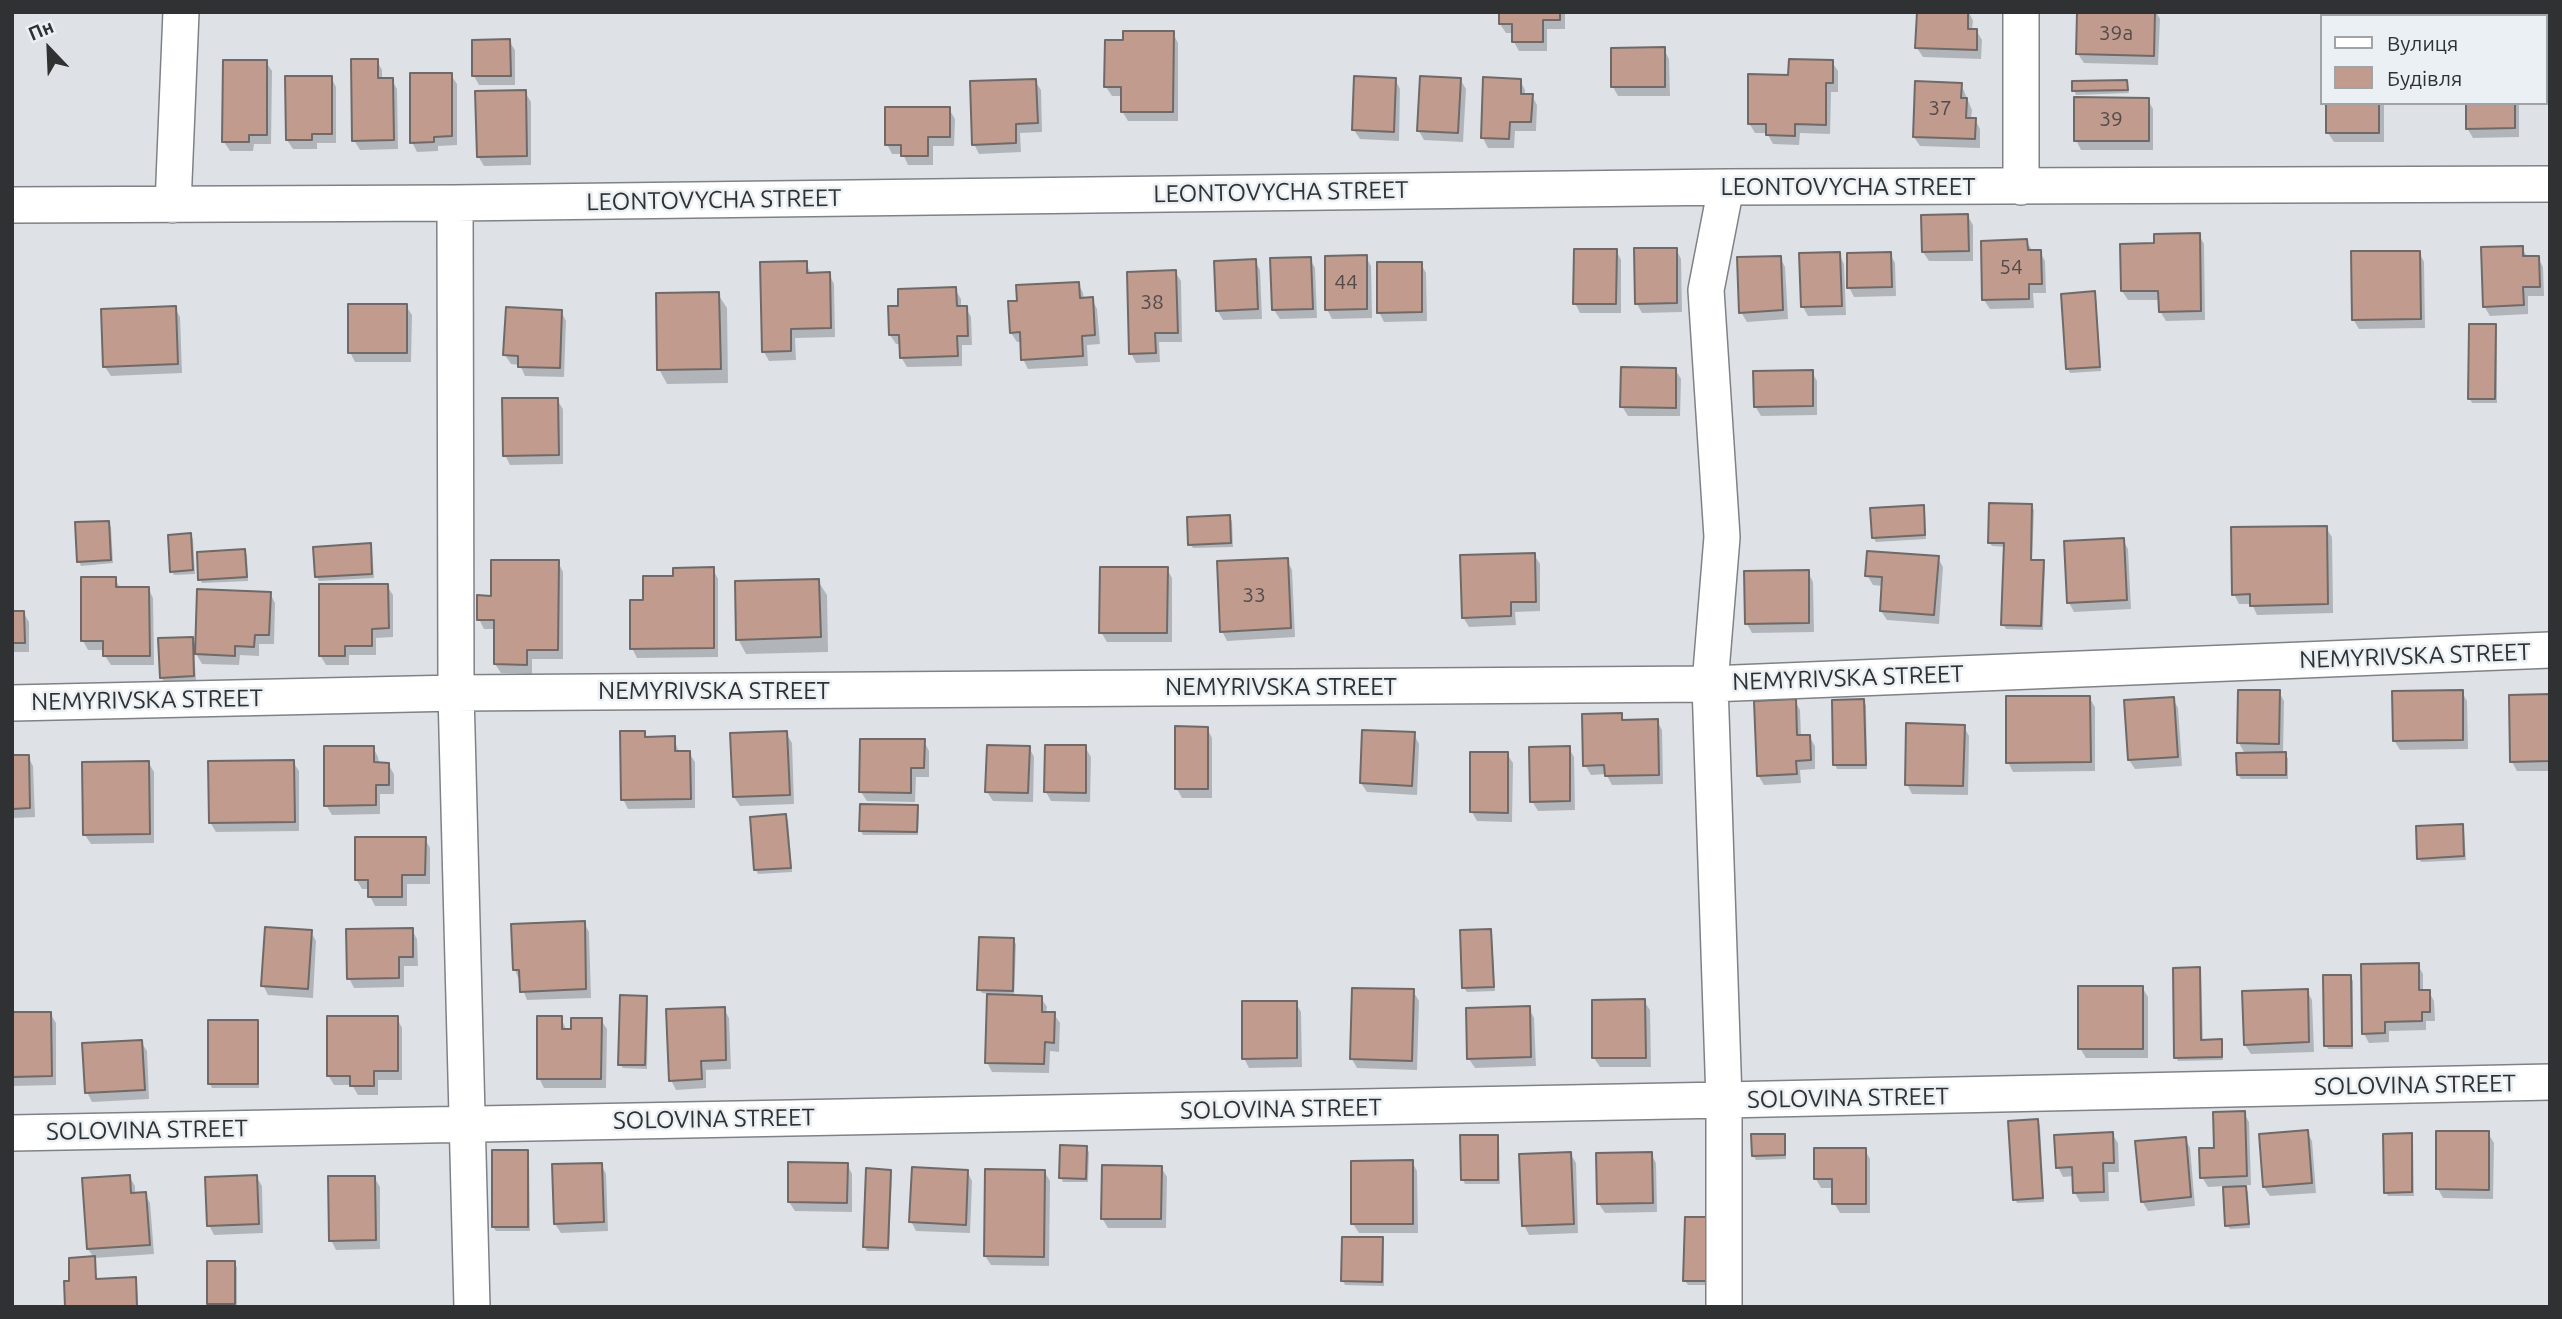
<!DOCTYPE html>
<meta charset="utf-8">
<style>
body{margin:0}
#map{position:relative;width:2562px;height:1319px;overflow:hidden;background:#dee2e7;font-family:Ubuntu,sans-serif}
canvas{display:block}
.frame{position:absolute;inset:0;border:14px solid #2f3133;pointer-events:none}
.legend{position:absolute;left:2320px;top:14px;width:228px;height:91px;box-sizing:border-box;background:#ebf0f4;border:2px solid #a0a4a7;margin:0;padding:9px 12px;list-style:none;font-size:21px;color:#2f3133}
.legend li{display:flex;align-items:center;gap:14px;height:35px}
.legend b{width:35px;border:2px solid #a0a4a7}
.north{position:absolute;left:14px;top:14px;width:70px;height:70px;-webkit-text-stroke:5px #ebf0f4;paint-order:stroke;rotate:337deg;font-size:19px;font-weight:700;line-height:28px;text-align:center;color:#2f3133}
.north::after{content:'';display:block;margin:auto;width:24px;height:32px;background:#2f3133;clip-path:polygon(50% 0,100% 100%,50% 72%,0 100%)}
</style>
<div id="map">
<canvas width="2562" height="1319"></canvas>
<div class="frame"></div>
<ul class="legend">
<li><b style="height:9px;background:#fff"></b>Вулиця</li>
<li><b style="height:19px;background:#c09b8e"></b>Будівля</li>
</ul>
<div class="north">Пн</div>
</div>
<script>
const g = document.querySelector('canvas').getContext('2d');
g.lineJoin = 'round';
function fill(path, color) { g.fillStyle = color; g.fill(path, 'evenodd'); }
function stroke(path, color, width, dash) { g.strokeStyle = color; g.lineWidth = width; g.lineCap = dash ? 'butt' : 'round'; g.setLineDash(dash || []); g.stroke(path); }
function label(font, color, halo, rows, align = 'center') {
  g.font = font + ' Ubuntu,sans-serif'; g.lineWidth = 5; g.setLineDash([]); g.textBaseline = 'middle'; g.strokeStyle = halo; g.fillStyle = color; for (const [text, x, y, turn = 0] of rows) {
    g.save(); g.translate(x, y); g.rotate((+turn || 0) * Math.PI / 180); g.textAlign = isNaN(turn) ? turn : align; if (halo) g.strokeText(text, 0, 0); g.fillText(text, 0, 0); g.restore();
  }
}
fill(new Path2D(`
 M1501,12H1565V29H1547V51H1519L1514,42V33H1506L1500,24Z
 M1918,12H1969L1973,21L1972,30H1976L1982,40L1981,59L1923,57L1917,48Z
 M2079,12H2156L2160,19L2158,65L2084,63L2078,54Z
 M1173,33L1178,43V121H1128L1122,111L1123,96H1112L1106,87Z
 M509,41L515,50V85H479L474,76Z
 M1664,49L1669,59L1670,96H1618L1613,87Z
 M377,61L382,70V80H392L397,89L398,149L360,150L354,140Z
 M266,62L272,71L271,144H254L253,151H230L224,142Z
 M1832,62L1838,71V92H1831L1830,134L1800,133L1799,145L1773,144L1767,133H1755L1749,123L1790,77Z
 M451,75L457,84V145L438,146V151L417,152L412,142Z
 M331,77L336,87V143H317V149H293L287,140Z
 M1395,79L1400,89L1399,141L1360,139L1354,130Z
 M1460,79L1466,89L1463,142L1424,140L1419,131Z
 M1484,79L1520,80L1525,90V96H1532L1537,105L1536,131H1515L1514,148H1488L1483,138Z
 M1035,81L1041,90L1042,132L1020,133L1021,152L979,154L974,144Z
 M2126,82L2129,93L2076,95L2074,90Z
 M1961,84L1972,110L1971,119H1975L1980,129V148L1920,146L1914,137Z
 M525,92L531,102V165L484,166L478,156Z
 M2148,100L2153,109V150H2081L2076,140Z
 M2328,103H2384V142H2334L2328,133Z
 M2467,103H2519V137L2473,138L2467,128Z
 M949,109L955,119L954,146H933V165H908L903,154H892L887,144Z
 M1967,215L1973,225V261H1929L1923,252Z
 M2199,235L2204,244L2205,320L2166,321L2160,311V300H2128L2122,291Z
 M2026,241L2032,250L2040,252L2045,261L2046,293H2033L2034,308L1990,309L1984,300Z
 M2522,248L2528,258H2538L2543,267L2544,296H2528V314L2490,316L2484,306Z
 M1676,249L1681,259L1682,312L1642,313L1637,304Z
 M1616,250L1621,260V313H1580L1575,303Z
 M2419,252L2424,262L2425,328L2359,329L2353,319Z
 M1839,254L1844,264L1846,315L1808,316L1803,307Z
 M1890,254L1895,263L1896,296L1854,297L1849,287Z
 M1366,257L1371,266L1372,318L1332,319L1327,309Z
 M1780,257L1785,267L1788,319L1747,322L1741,312Z
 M1310,259L1315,268L1317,318L1280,319L1274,310Z
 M1255,261L1260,270L1262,319L1223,320L1217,310Z
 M806,263L811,274H829L834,284L835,337L795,338L796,360L769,361L764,352Z
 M1421,264L1426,273L1427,321L1384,322L1379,312Z
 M1175,272L1181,281L1182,342H1159L1160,362L1136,363L1131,353Z
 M1078,283L1083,293L1084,300L1092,299L1097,309L1100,344L1087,345L1088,366L1028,369L1023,359L1022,342H1017L1011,333L1019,302Z
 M955,289L961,299V308H966L971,317L972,345H962V366L907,367L901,357V344H896L890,335L900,308Z
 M2094,293L2096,297L2101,371L2070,373L2068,369Z
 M718,294L727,308L728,383L667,384L659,369Z
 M406,306L412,315L411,362H355L350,352Z
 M175,308L180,317L182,373L111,376L105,367Z
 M561,311L566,321L564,377L525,376L520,365L511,364L505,355Z
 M2495,326L2497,330V403H2472L2470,399Z
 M1675,369L1681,379L1680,416H1628L1622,406Z
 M1812,372L1817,381V415L1761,416L1755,406Z
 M557,400L563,409V464L510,465L505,455Z
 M2031,506L2034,510L2032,561L2043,562L2045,566L2043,630L2006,629L2003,624L2006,547L1992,546L1989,542Z
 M1923,507L1925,511L1926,539L1876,542L1873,537Z
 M1229,517L1232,521L1233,547L1193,548L1190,544Z
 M108,523L111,527L113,563L81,566L79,561Z
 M2326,528L2332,537L2333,613L2257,615L2252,604H2239L2234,594Z
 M190,535L193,539L195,574L174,575L172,571Z
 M2123,540L2128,549L2131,609L2074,612L2069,603Z
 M370,545L372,549L374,578L319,581L317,577L315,548Z
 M244,551L247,555L248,581L202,583L200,579Z
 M1534,555L1540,564V611L1515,612L1516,625L1469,627L1463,617Z
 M1938,558L1943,567L1939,624L1887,620L1881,611L1883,586L1873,585L1867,575Z
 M12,560L14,563V584H12Z
 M1287,560L1292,570L1295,637L1227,641L1222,631Z
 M558,562L563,572V659H532V674L501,673L495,664L496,629H484L479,619L493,597Z
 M713,569L718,579V657L637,658L632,648L645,601L674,578Z
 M1167,569L1172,578V642H1107L1101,632Z
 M1808,572L1813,582L1814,632L1752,633L1747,624Z
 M115,578L120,588H148L153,598L154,665H111L105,656V650H88L83,641Z
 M818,581L827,595L828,652L746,654L738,639Z
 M387,586L393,595V637L376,638V655H349V665H326L320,655Z
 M270,593L275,603L274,644H259V656L240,655L239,665L202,664L194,650L196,680L164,682L162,678L192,638L197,647Z
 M23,612L29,622V652H12V613Z
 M2279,692L2284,701L2283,754L2288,758V779H2241L2238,775L2245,754L2239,743Z
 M2462,692L2467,701L2468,749L2400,750L2394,740Z
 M2550,696V771H2517L2512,762Z
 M2089,697L2095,707V771L2013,772L2008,762Z
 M2173,699L2178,708L2182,766L2135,769L2129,760Z
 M1795,701L1800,710L1801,737L1809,736L1815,746V769L1800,770L1801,783L1764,785L1758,775Z
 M1863,701L1866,705L1867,769H1837L1835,765Z
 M1621,714L1625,722L1657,721L1662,730L1663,784L1612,785L1606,774L1591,775L1585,765Z
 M1964,727L1969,736L1968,795L1912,794L1907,784Z
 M1207,728L1212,738V798H1182L1177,789Z
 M644,733L647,738H674L679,753H689L695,762V808L628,809L623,799Z
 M786,733L792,743L794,804L740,806L734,797Z
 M1414,734L1419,744L1417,795L1367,792L1361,783Z
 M924,741L929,751V777H916L915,802L867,801L861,792Z
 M373,747L378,757L379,764H388L394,774V794H380V814L332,815L326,805Z
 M1029,747L1034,757L1033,802L993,801L987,792Z
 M1085,747L1091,757L1090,802L1051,801L1046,792Z
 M1569,748L1574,757L1575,810L1538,811L1532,801Z
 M1507,754L1513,763L1512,822L1477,821L1472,812Z
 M12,757H28L33,766L35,817L12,818Z
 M148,762L154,772V843L91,844L85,835L84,764Z
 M293,762L299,771V831L216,832L210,822Z
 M917,806L919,810L918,835H863L861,831Z
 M785,816L788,820L792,872L758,874L756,870Z
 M2462,825L2464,830L2466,860L2421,862L2419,858Z
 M425,839L430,848V884H407V906H375L370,896V889H362L356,879Z
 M584,923L589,932L591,998L527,1000L515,970Z
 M412,930L417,939L418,966H404V987L354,988L349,978Z
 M1490,931L1492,935L1495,991L1467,992L1464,988L1462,932Z
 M311,932L316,941L313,998L268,995L263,985Z
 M1013,940L1016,944L1014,997L1041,998L1047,1007L1046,1013L1054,1014L1060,1023L1059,1052L1050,1051L1049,1073L992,1072L987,1062L989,994L982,993L979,989Z
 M2418,965L2423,974V992H2429L2434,1001L2435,1021H2426V1030L2389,1031V1042L2369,1043L2364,1034Z
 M2199,969L2201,973L2203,1041H2221L2223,1060L2178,1061L2176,1057Z
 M2350,977L2353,981V1049H2328L2326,1045Z
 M2142,987L2148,997V1058H2086L2080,1048Z
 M1413,991L1419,1001L1417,1070L1357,1068L1352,1059Z
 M2307,991L2312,1000L2314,1052L2251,1054L2245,1045Z
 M646,998L648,1002L647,1069L623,1068L620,1064Z
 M1644,1001L1650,1010L1651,1067H1600L1594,1058Z
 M1296,1003L1301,1012L1302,1067L1249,1068L1244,1058Z
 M1529,1008L1534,1018L1536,1066L1475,1068L1469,1059Z
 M724,1009L729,1018L731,1069L706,1070V1088L676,1090L671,1080Z
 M50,1013L56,1023V1085L12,1086V1014Z
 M397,1018L402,1028V1080H378V1095H358L352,1085H334L328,1075Z
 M561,1018L567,1031H573L601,1020L607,1029L606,1088H544L539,1078Z
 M257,1021L259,1026V1088H212L210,1084V1022Z
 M141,1042L147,1051L149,1099L92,1102L87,1092Z
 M2244,1113L2249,1122L2251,1185H2244L2248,1192L2250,1228L2230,1229L2227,1225L2225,1186L2208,1187L2202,1177L2216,1150Z
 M2037,1121L2040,1125L2044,1202L2017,1203L2015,1199Z
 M2307,1132L2312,1141L2316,1193L2270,1196L2264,1187Z
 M2488,1133L2494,1143L2493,1199L2443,1198L2438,1189Z
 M2112,1134L2118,1143L2119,1172H2108L2109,1201L2080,1202L2075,1193L2074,1176L2063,1177L2058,1167Z
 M2411,1135L2413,1139L2414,1196H2388L2386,1192Z
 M1497,1136L1499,1141L1500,1184H1465L1463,1180Z
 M1784,1136L1786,1140V1159L1756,1160L1753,1155Z
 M2185,1138L2190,1148L2195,1206L2148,1211L2142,1201Z
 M1086,1148L1089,1152L1088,1182H1063L1061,1177Z
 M1865,1150L1870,1159V1213H1840L1834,1203V1188H1821L1816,1179Z
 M493,1152H527L529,1156L530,1231H496L493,1227Z
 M1570,1153L1576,1163L1578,1233L1529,1235L1524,1225Z
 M1651,1154L1656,1163L1657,1212L1605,1213L1599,1204Z
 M1353,1162H1412L1417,1171L1418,1233H1359L1353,1224Z
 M601,1164L606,1174L608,1231L561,1233L555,1224Z
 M847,1164L852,1174V1212L795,1211L789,1202Z
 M1161,1167L1167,1177L1166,1228H1108L1102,1218Z
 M890,1171L892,1175L889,1251H867L865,1247Z
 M967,1171L972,1181L970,1233L916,1231L911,1221Z
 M1044,1171L1050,1181L1049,1266L991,1265L985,1256Z
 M129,1176L135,1186V1194H145L150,1203L154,1254L94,1258L97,1280L135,1278L137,1283L138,1307H67L71,1282L94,1258L88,1249Z
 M256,1176L262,1186L263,1233L214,1235L209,1225Z
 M374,1177L380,1187V1249L336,1250L331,1240Z
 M1686,1219L1709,1285H1688L1685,1281Z
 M1344,1239H1382L1384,1243V1286L1345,1285L1343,1281Z
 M234,1263L237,1267V1307H211L209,1303Z`), '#0003');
const building = new Path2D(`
 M1499,12H1560V20H1543V42H1512V24H1499Z
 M1917,12H1968V29H1977V50L1915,48Z
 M2077,12H2155L2154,56L2076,54Z
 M1123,31H1174L1173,112H1121V87H1104L1105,40H1123Z
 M510,39L511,76H472V40Z
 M1665,47V87H1611V48Z
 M351,59H378V78H393L394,140L352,141Z
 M1789,59L1833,60V83H1826V125L1795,124V136L1766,135V124H1748V74L1788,75Z
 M223,60H267V135H249V142H222Z
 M410,73H452V136L434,137V142L410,143Z
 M285,76H332V134H312V140H286Z
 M1354,76L1396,78L1394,132L1352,130Z
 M1420,76L1461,78L1458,133L1417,131Z
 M1483,77L1521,79V94H1533L1531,122H1510L1509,139L1481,138Z
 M1036,79L1038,123L1016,124V143L972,145L970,81Z
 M2127,80L2128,90L2072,91V81Z
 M1915,81L1962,83L1961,98H1967L1966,118H1976L1975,139L1913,137Z
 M526,90L527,156L477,157L475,91Z
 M2074,97L2149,98V141H2074Z
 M2326,103H2379V133H2326Z
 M2466,103H2515V128L2466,129Z
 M885,107H950V137H928V156H901V145H885Z
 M1968,214L1969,251L1922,252L1921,215Z
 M2200,233L2201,311L2159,312L2158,291H2121L2120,244L2154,243V234Z
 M2027,239L2028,250H2041L2042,284H2029V299L1982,300L1981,241Z
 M2523,246V256H2539L2540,287H2523L2524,305L2483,307L2481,247Z
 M1634,248H1677V303L1635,304Z
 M1574,249H1617L1616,304H1573Z
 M2351,251H2420L2421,319L2352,320Z
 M1840,252L1842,306L1801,307L1799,253Z
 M1891,252L1892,287L1847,288V253Z
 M1367,255V309L1325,310V256Z
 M1781,256L1783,310L1739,313L1737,257Z
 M1311,257L1313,309L1272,310L1270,258Z
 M1256,259L1258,309L1216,311L1214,261Z
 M807,261V273L830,272L831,328L791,329V351L762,352L760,262Z
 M1377,262H1422V312L1377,313Z
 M1176,270L1178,333H1155L1156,353L1129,354L1127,272Z
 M1079,282L1080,298L1093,297L1095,335L1082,336L1083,356L1021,360L1020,332L1010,333L1008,301H1017L1016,285Z
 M956,287L957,306H967L968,336H957L958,356L900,358L899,335H889L888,306H898V289Z
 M2095,291L2100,367L2066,369L2061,294Z
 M719,292L721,369L657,370L656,293Z
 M348,304H407V353H348Z
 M176,306L178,364L103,367L101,309Z
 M506,307L562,310L560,368L518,367V356L503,355Z
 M2469,324H2496L2495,399H2468Z
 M1621,367L1676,368V408L1620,407Z
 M1813,370V406L1754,407L1753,371Z
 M502,398H558L559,455L503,456Z
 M1989,503L2032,504L2031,560H2044L2041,626L2001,625L2004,543H1988Z
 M1924,505L1925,535L1872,538L1870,508Z
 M1230,515L1231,543L1188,545L1187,517Z
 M109,521L111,560L77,562L75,522Z
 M2327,526L2328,604L2250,606V594L2232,595L2231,527Z
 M191,533L193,570L170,572L168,535Z
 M2124,538L2127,600L2067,603L2064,541Z
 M371,543L372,574L315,577L313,547Z
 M245,549L247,577L198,580L197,552Z
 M1867,551L1939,556L1934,615L1880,611L1882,577L1865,576Z
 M1535,553L1536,602H1511V616L1462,618L1460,555Z
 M1288,558L1291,628L1220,632L1217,561Z
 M491,560H559L558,650H527V665L494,664V620H477V595L491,596Z
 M714,567V648L630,649V600H643V576H673V568Z
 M1100,567H1168L1167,633H1099Z
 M1809,570V623L1745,624L1744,571Z
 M81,577H116V587H149L150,656H103V641H81Z
 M819,579L821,637L736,640L735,581Z
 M319,584H388L389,628L372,629V646H345V656H319Z
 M197,589L271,592L269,635H255L254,647L235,646V656L195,654Z
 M12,611H24L25,643H12Z
 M193,637L194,676L160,678L158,638Z
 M2238,690H2280L2279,744L2237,743Z
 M2463,690V740L2393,741L2392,691Z
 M2550,694V761L2510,762L2509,695Z
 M2006,696H2090L2091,762L2006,763Z
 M2174,697L2178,757L2128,760L2124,700Z
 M1796,699L1797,735H1810L1811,760L1796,761L1797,774L1757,776L1754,701Z
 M1864,699L1866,765H1833L1832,700Z
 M1622,713V720L1658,719L1659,775L1605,776L1604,765L1583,766L1582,714Z
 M1906,723L1965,725L1963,786L1905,785Z
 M1175,726L1208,727V789H1175Z
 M1362,730L1415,732L1412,786L1360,783Z
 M620,731H645V737L675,736V751H690L691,799L621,800Z
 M787,731L790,795L733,797L730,733Z
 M860,739H925L924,768H911V793L859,792Z
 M987,745L1030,746L1028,793L985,792Z
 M1045,745H1086V793L1044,792Z
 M324,746H374V762L389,763V785H376V805L324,806Z
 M1570,746V801L1530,802L1529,747Z
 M1470,752H1508V813L1470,812Z
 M2286,752V775H2237L2236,753Z
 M12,755H29L30,808L12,809Z
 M294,760L295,822L209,823L208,761Z
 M149,761L150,834L83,835L82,762Z
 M860,804L918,805L917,832L859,831Z
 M786,814L791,868L754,870L750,817Z
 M2463,824L2464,856L2417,859L2416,826Z
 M355,837H426L425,875H402V897H368V880H355Z
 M585,921L586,989L520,992L519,970H513L511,924Z
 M265,927L312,930L308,989L261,986Z
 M413,928V957H399V978L347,979L346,929Z
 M1491,929L1494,987L1462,988L1460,930Z
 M979,937L1014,938L1013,991L977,990Z
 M2419,963V990H2430V1012H2422V1021L2385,1022V1033L2362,1034L2361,964Z
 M2200,967L2201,1040L2222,1039V1057L2174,1058L2173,968Z
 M2323,975H2351L2352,1046H2324Z
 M2078,986H2143V1049H2078Z
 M1352,988L1414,989L1412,1061L1350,1059Z
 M2308,989L2309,1042L2244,1045L2242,991Z
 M987,994L1042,996V1012H1055L1054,1043L1045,1042L1044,1064L985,1063Z
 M620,995L647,996L645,1065H618Z
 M1645,999L1646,1058H1592V1000Z
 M1242,1001H1297V1058L1242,1059Z
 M1530,1006L1531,1057L1467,1059L1466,1008Z
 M725,1007L726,1060L701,1061L702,1079L669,1081L666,1009Z
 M12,1012H51L52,1076L12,1077Z
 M327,1016H398V1071H374V1086H350V1076H327Z
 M537,1016H562V1029H571V1018H602L601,1079H537Z
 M208,1020H258V1084H208Z
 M142,1040L145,1090L85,1093L82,1043Z
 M2245,1111L2247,1176L2200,1178L2199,1148H2214L2213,1112Z
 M2038,1119L2043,1198L2013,1200L2008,1121Z
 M2308,1130L2312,1183L2263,1187L2259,1134Z
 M2436,1131H2489V1190L2436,1189Z
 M2113,1132L2114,1163H2103L2104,1192L2073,1193L2072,1167L2056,1168L2054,1135Z
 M2412,1133V1192L2384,1193L2383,1134Z
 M1751,1134H1785V1155L1752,1156Z
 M1460,1135H1498V1180H1461Z
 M2186,1137L2191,1197L2141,1202L2135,1141Z
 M1060,1145L1087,1146L1086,1179L1059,1178Z
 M1814,1148H1866V1204H1832V1179H1814Z
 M492,1150H528V1227H492Z
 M1571,1152L1574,1224L1522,1226L1519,1154Z
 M1652,1152L1653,1203L1597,1204L1596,1153Z
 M1413,1160V1224H1351V1161Z
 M788,1162L848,1163L847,1203L788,1202Z
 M602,1163L604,1222L554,1224L552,1164Z
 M1102,1165L1162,1166L1161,1219H1101Z
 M912,1167L968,1170L966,1225L909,1222Z
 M866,1168L891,1170L888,1248L863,1247Z
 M985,1169L1045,1170L1044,1257L984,1256Z
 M130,1175L131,1193L146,1192L150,1245L87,1249L82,1178Z
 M257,1175L259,1224L207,1226L205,1177Z
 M328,1176H375L376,1240L329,1241Z
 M2246,1186L2249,1224L2225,1226L2223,1187Z
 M1685,1217H1709L1708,1281H1683Z
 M1342,1237H1383L1382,1282L1341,1281Z
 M95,1256L96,1279L136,1277L137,1307H65L64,1281H69V1258Z
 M207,1261H235V1304H207Z`);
fill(building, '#c09b8e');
stroke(building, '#6f6a68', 2);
const minor = new Path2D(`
 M2021,187V12
 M455,203L456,693L472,1307
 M12,205L455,203L1726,187L2550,184
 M173,205L181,12
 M12,703L456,693L1710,684L2550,650
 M12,1133L1724,1100L2550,1082
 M1724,1307V1100L1710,684L1722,537L1706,290L1726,187`);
stroke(minor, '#7e8286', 38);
stroke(minor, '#fff', 35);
label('21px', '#534c4a', null, [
 ["39а",2116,33],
 ["37",1940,108],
 ["39",2111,119],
 ["54",2011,267],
 ["44",1346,282],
 ["38",1152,302],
 ["33",1254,595]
]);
label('24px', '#2f3133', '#ebf0f4', [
 ["LEONTOVYCHA STREET",1848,187],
 ["LEONTOVYCHA STREET",1281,192,-1],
 ["LEONTOVYCHA STREET",714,200,-1],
 ["NEMYRIVSKA STREET",2415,656,-2],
 ["NEMYRIVSKA STREET",1848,678,-2],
 ["NEMYRIVSKA STREET",1281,687],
 ["NEMYRIVSKA STREET",714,691],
 ["NEMYRIVSKA STREET",147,700,-1],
 ["SOLOVINA STREET",2415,1085,-1],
 ["SOLOVINA STREET",1848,1098,-1],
 ["SOLOVINA STREET",1281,1109,-1],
 ["SOLOVINA STREET",714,1119,-1],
 ["SOLOVINA STREET",147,1130,-1]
]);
</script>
